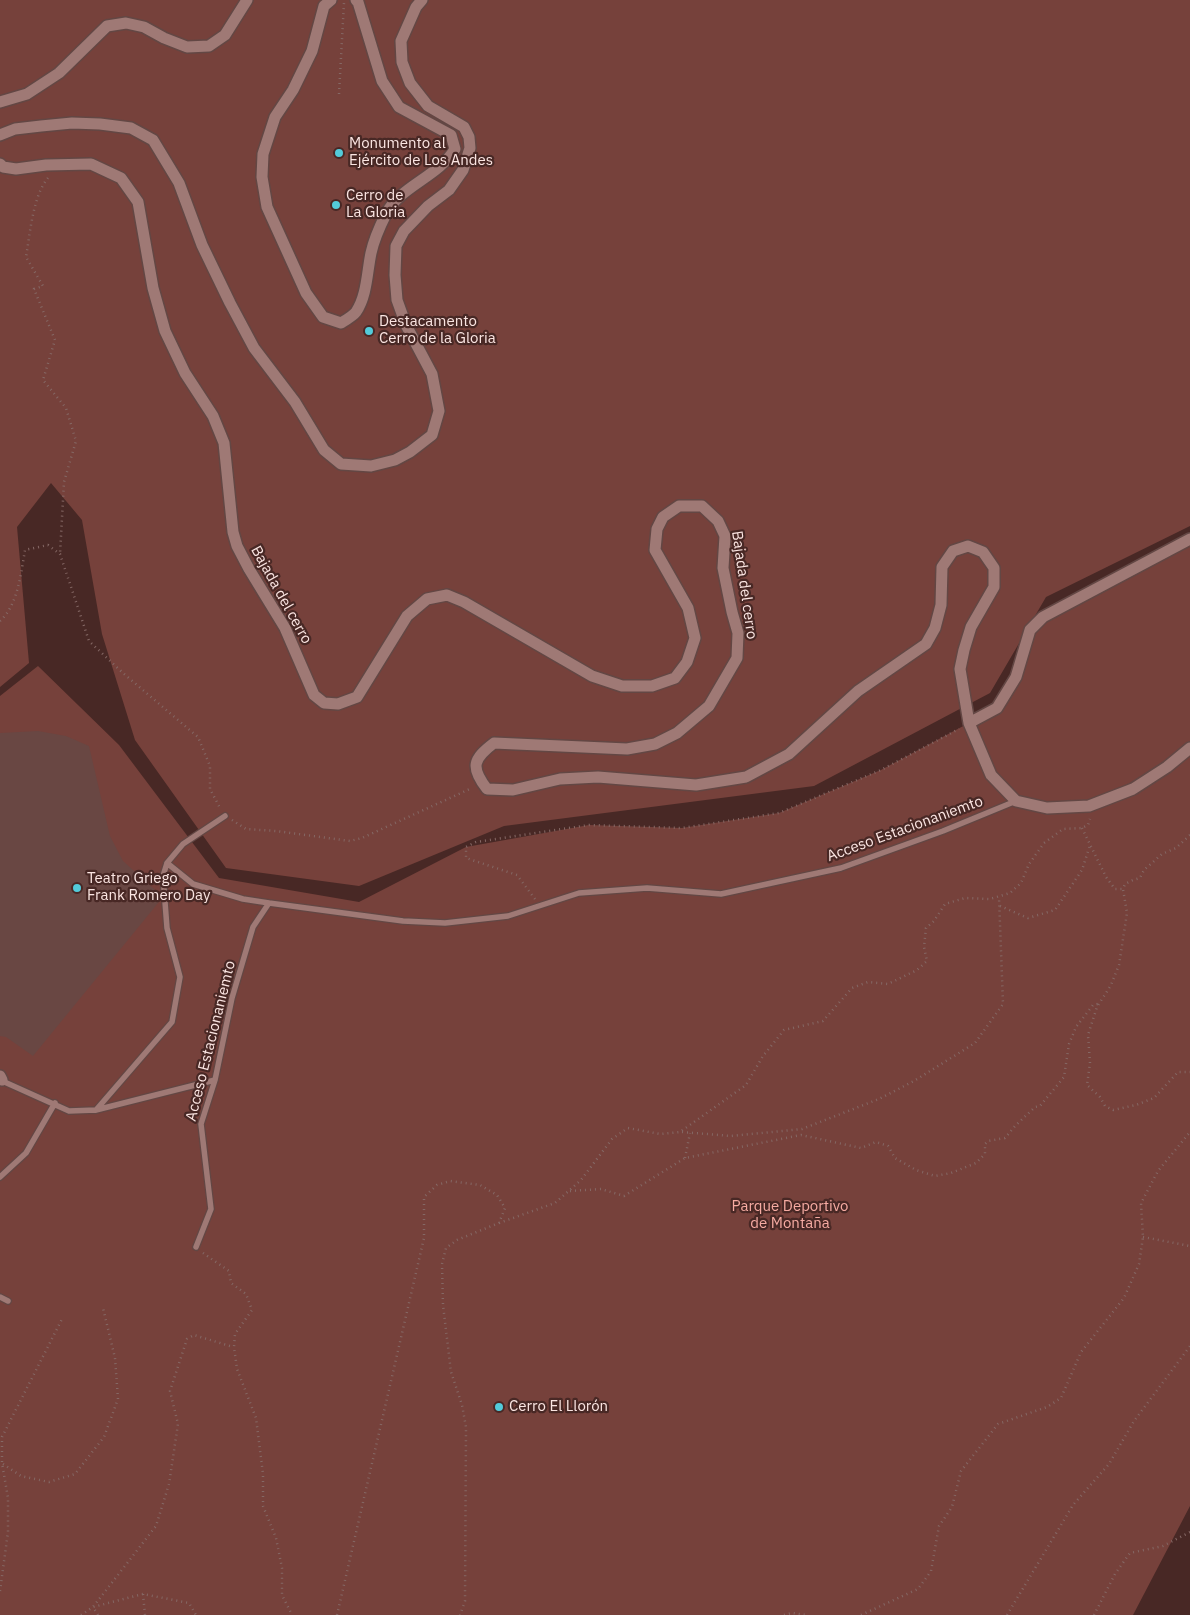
<!DOCTYPE html>
<meta charset="utf-8">
<style>
body{margin:0}
canvas{display:block;background:#482825}
</style>
<canvas width="1190" height="1615"></canvas>
<script>
const g = document.querySelector('canvas').getContext('2d');
g.lineJoin = 'round';
function fill(path, color) { g.fillStyle = color; g.fill(path, 'evenodd'); }
function stroke(path, color, width, dash) { g.strokeStyle = color; g.lineWidth = width; g.lineCap = dash ? 'butt' : 'round'; g.setLineDash(dash || []); g.stroke(path); }
function label(font, color, halo, rows, align = 'center') {
  g.font = font + ' "IBM Plex Sans",sans-serif'; g.lineWidth = 4.5; g.setLineDash([]); g.textBaseline = 'middle'; g.strokeStyle = halo; g.fillStyle = color; for (const [text, x, y, turn = 0] of rows) {
    g.save(); g.translate(x, y); g.rotate((+turn || 0) * Math.PI / 180); g.textAlign = isNaN(turn) ? turn : align; if (halo) g.strokeText(text, 0, 0); g.fillText(text, 0, 0); g.restore();
  }
}
fill(new Path2D(`
 M0,0H1190V526L1046,597L990,693L814,786L504,826L359,886L226,868L135,740L102,634L82,520L51,483L17,527L29,663L0,687Z
 M1190,538V1506L1133,1615H0V696L38,666L119,745L219,878L359,902L466,847L589,825L682,828L779,813L881,770L997,708L1016,677L1043,617Z`), '#76413b');
fill(new Path2D(`
 M38,731L66,736L89,746L110,836L123,861L163,897L33,1056L6,1037L0,1036V733Z`), '#694743');
const lane = new Path2D(`
 M167,863L193,884L243,899L269,903
 M0,1080L69,1111L96,1110L215,1080
 M96,1110L172,1022L180,977L167,928L163,876L167,863L183,844L225,816
 M0,1177L26,1153L55,1103
 M196,1247L211,1209L201,1124L215,1080L232,998L253,927L269,903L403,921L445,923L508,916L579,893L647,888L721,894L841,868L943,831L1016,801
 M0,1297L8,1301`);
const street = new Path2D(`
 M331,0L324,6L312,51L293,90L275,117L263,154L262,177L267,207L306,293L323,317L341,323C346,320 353,316 356,312C367,296 367,272 371,253C374,239 380,226 386,214C400,186 438,177 455,149
 M356,0L358,2L382,81L399,107L451,135L455,149
 M0,102L27,94L59,73L107,26L126,23L144,27L164,38L187,47L209,46L225,35L247,0
 M0,135L15,129L41,126L72,123L100,124L131,128L153,140L179,183L202,245L230,303L254,348L295,402L324,450L341,464L371,466L395,460L410,452L432,435L439,411L432,374L406,325L397,300L395,275L396,246L404,231L428,206L449,190L463,170L470,148L469,137L464,127L428,106L410,83L402,62L401,41L416,7L422,0
 M0,164L3,167L16,169L46,165L91,164L121,178L138,202L153,288L165,331L185,373L213,416L224,443L233,532L237,546L249,569L285,628L314,695L324,703L338,704L357,697L407,616L427,599L447,595L464,602L592,676L622,686H652L675,678L687,662L695,638L688,608L655,550L657,529L663,517L679,506H702L718,521L725,536L723,568L732,612L738,633L737,658L709,706L677,733L655,744L627,749L494,743C473,759 470,767 487,789L513,790L560,779L598,777L696,785L746,777L789,754L858,691L926,644L935,628L941,605L942,567L953,551L968,546L983,552L994,568V587L971,627L964,650L960,669L969,723L991,775L1016,801L1047,808L1089,806L1133,789L1167,767L1190,748
 M969,723L997,708L1016,677L1030,630L1043,617L1190,539
 M0,1076L2,1080`);
stroke(lane, '#634744', 8);
stroke(street, '#634744', 14);
stroke(new Path2D(`
 M339,94L344,3
 M48,178C33,195 30,234 26,257L43,286L34,289L55,340L43,380L66,408L76,441L64,482L60,554
 M0,621C18,605 21,573 25,550L48,545L60,554L89,641L123,673L198,737L210,766V789L220,808
 M232,820L246,829L276,831L350,841L362,838L472,788
 M1082,828L1106,877L1115,889H1123
 M1190,835L1176,848L1162,854L1144,870L1140,878L1133,880L1125,884L1123,889L1127,913L1119,965L1111,985L1097,1007L1088,1035L1090,1063L1087,1085L1100,1097L1105,1106L1113,1110L1136,1105L1154,1098L1178,1072H1190
 M535,899L517,875L466,858V847L476,842L589,825L682,828L779,813L881,770L959,729
 M1000,906L1028,918L1055,910L1082,870L1090,845
 M682,1132L731,1136L802,1129L879,1099L914,1081L975,1043L1003,1004L999,897
 M685,1158L690,1133
 M570,1191L601,1189L624,1196L685,1158L801,1135L861,1148L876,1142L888,1146L895,1158L916,1170L935,1176L951,1173L976,1163L985,1154V1144L988,1141L1005,1138L1015,1126L1035,1107L1040,1106L1064,1077L1069,1044L1076,1027L1093,1005L1098,1004
 M499,1223L555,1203L581,1180L612,1139L628,1128L660,1134L680,1132L746,1085L763,1056L784,1030L823,1021L852,988L868,982L888,984L917,970L927,961L924,947L926,928L934,921L945,904L965,898L990,899L1010,893L1021,883L1029,864L1044,843L1063,829L1082,828L1088,825L1090,819
 M1143,1237L1190,1246
 M203,1253L229,1271L231,1283L246,1294L252,1310L235,1334L234,1347L237,1369L256,1418L263,1474V1506L276,1538L282,1568V1595L292,1615
 M3,1464L21,1476L49,1482L75,1474L104,1437L118,1399L115,1358L103,1308
 M0,1591L8,1532V1498L2,1463V1437L63,1317
 M143,1594L145,1615
 M81,1615L93,1607L143,1594L189,1603L196,1615
 M98,1615L93,1607L156,1526L169,1484L178,1424L170,1391L187,1339L194,1335L233,1347
 M337,1615L424,1238V1197L437,1185L450,1181L480,1185L497,1195L505,1208L499,1223L457,1240L446,1248L442,1264L443,1305L451,1372L462,1405L466,1427L465,1601L460,1615
 M784,1615L792,1613L807,1615
 M861,1615L918,1589L931,1571L939,1526L952,1507L961,1471L998,1424L1047,1407L1061,1398L1081,1352L1124,1298L1139,1264L1143,1237L1141,1203L1158,1171L1190,1132
 M1007,1615L1073,1505L1109,1464L1134,1421L1190,1346
 M1094,1615L1115,1574L1130,1553L1163,1546L1190,1532`), '#856865', 2.5, [1, 4]);
stroke(lane, '#9f7975', 5.5);
stroke(street, '#9f7975', 11);
for (const [x, y, r, color] of [
 [339,153,5,"#53cbda"],
 [336,205,5,"#53cbda"],
 [369,331,5,"#53cbda"],
 [77,888,5,"#53cbda"],
 [499,1407,5,"#53cbda"]
]) { const dot = new Path2D(); dot.arc(x, y, r, 0, 2 * Math.PI); g.fillStyle = color; g.fill(dot); stroke(dot, '#482825', 2); }
label('15px', '#fbe5e2', '#482825', [
 ["Monumento al",349,144],
 ["Ejército de Los Andes",349,161],
 ["Cerro de",346,196],
 ["La Gloria",346,213],
 ["Destacamento",379,322],
 ["Cerro de la Gloria",379,339],
 ["Teatro Griego",87,879],
 ["Frank Romero Day",87,896],
 ["Cerro El Llorón",509,1407]
], 'left');
label('15px', '#fbe5e2', '#482825', [
 ["Bajada del cerro",744,585,82],
 ["Bajada del cerro",281,595,61],
 ["Acceso Estacionaniemto",905,829,-20],
 ["Acceso Estacionaniemto",211,1041,-76]
]);
label('15px', '#f6aba2', '#482825', [
 ["Parque Deportivo",790,1207],
 ["de Montaña",790,1224]
]);
</script>
